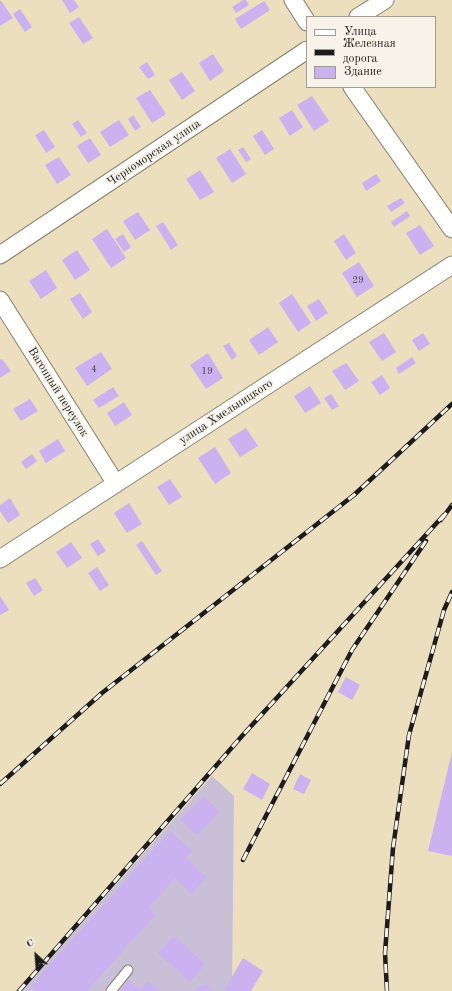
<!DOCTYPE html>
<meta charset="utf-8">
<style>
body{margin:0}
#map{position:relative;width:452px;height:991px;overflow:hidden;background:#ebdfbe;font-family:"Old Standard TT",serif}
canvas{display:block}
.legend{position:absolute;left:306px;top:16px;width:130px;height:72px;box-sizing:border-box;background:#f7f3e8;border:1px solid #9f9d96;margin:0;padding:5px 7px;list-style:none;font-size:12px;color:#1c1c1c}
.legend li{display:flex;align-items:center;gap:8px;height:20px}
.legend b{width:20px;border:1px solid #9f9d96}
.north{position:absolute;left:16px;top:935px;width:40px;height:40px;-webkit-text-stroke:3px #f7f3e8;paint-order:stroke;rotate:334deg;font-size:11px;font-weight:700;line-height:16px;text-align:center;color:#1c1c1c}
.north::after{content:'';display:block;margin:auto;width:14px;height:18px;background:#1c1c1c;clip-path:polygon(50% 0,100% 100%,50% 72%,0 100%)}
</style>
<div id="map">
<canvas width="452" height="991"></canvas>
<ul class="legend">
<li><b style="height:5px;background:#fff"></b>Улица</li>
<li><b style="height:5px;background:#1c1c1c"></b>Железная дорога</li>
<li><b style="height:11px;background:#cab2f0"></b>Здание</li>
</ul>
<div class="north">С</div>
</div>
<script>
const g = document.querySelector('canvas').getContext('2d');
g.lineJoin = 'round';
function fill(path, color) { g.fillStyle = color; g.fill(path, 'evenodd'); }
function stroke(path, color, width, dash) { g.strokeStyle = color; g.lineWidth = width; g.lineCap = dash ? 'butt' : 'round'; g.setLineDash(dash || []); g.stroke(path); }
function label(font, color, halo, rows, align = 'center') {
  g.font = font + ' "Old Standard TT",serif'; g.lineWidth = 4; g.setLineDash([]); g.textBaseline = 'middle'; g.strokeStyle = halo; g.fillStyle = color; for (const [text, x, y, turn = 0] of rows) {
    g.save(); g.translate(x, y); g.rotate((+turn || 0) * Math.PI / 180); g.textAlign = isNaN(turn) ? turn : align; if (halo) g.strokeText(text, 0, 0); g.fillText(text, 0, 0); g.restore();
  }
}
fill(new Path2D(`
 M212,776L234,796L232,991H22Z`), '#c9bfd7');
fill(new Path2D(`
 M62,0H74L79,7L70,13Z
 M243,0H246L249,5L236,13L232,7Z
 M0,1H1L13,18L0,26Z
 M264,1L270,10L241,29L235,19Z
 M20,9L32,27L25,32L13,14Z
 M79,17L93,38L83,44L69,23Z
 M213,54L224,71L210,81L199,63Z
 M147,62L155,75L148,79L139,67Z
 M182,72L195,91L182,100L169,80Z
 M150,90L166,114L152,123L136,98Z
 M312,96L329,121L314,131L297,105Z
 M292,110L303,127L290,136L279,118Z
 M133,115L141,127L135,131L128,119Z
 M78,120L87,133L81,137L72,124Z
 M119,120L129,135L110,147L100,132Z
 M44,130L55,147L46,153L35,135Z
 M262,130L274,149L265,155L253,136Z
 M90,138L101,155L88,163L77,146Z
 M243,147L251,159L246,162L238,150Z
 M230,149L246,174L232,183L216,158Z
 M59,157L71,175L57,184L45,165Z
 M200,170L214,192L200,200L186,179Z
 M376,174L381,181L366,191L362,183Z
 M401,198L405,203L391,212L387,206Z
 M407,211L410,216L394,227L391,222Z
 M138,212L150,230L135,240L123,221Z
 M163,222L178,245L171,250L156,226Z
 M420,225L434,246L420,255L406,233Z
 M107,229L126,258L111,268L92,239Z
 M123,234L131,247L124,252L115,239Z
 M344,234L356,253L346,260L334,241Z
 M77,250L90,270L75,280L62,260Z
 M359,262L374,286L357,297L342,273Z
 M46,270L57,288L41,299L29,281Z
 M80,293L92,312L83,319L70,299Z
 M292,294L311,323L298,332L279,303Z
 M319,299L328,313L316,321L307,306Z
 M268,327L278,342L259,355L249,340Z
 M384,333L396,352L382,361L369,342Z
 M423,333L430,344L419,351L412,340Z
 M229,343L237,356L232,360L223,346Z
 M101,352L112,369L87,386L75,368Z
 M208,353L223,378L206,389L190,365Z
 M412,357L416,363L399,374L396,368Z
 M2,359L11,371L0,378V360Z
 M346,363L359,381L345,390L332,371Z
 M382,375L390,388L380,395L371,382Z
 M310,386L321,403L305,413L294,396Z
 M113,387L119,396L99,408L93,400Z
 M331,394L339,406L332,410L324,398Z
 M30,399L38,411L21,421L13,409Z
 M124,402L132,415L115,426L107,413Z
 M246,428L258,446L240,457L228,439Z
 M58,439L65,451L46,463L39,451Z
 M215,447L231,473L215,484L198,458Z
 M32,454L37,461L26,469L21,462Z
 M170,479L182,497L169,505L157,487Z
 M10,498L20,515L8,523L0,511V505Z
 M129,503L142,524L127,533L114,513Z
 M98,539L106,551L98,556L90,544Z
 M142,541L162,571L156,575L136,545Z
 M71,542L82,558L67,568L56,552Z
 M97,567L109,585L100,591L88,573Z
 M35,578L43,590L34,596L26,583Z
 M0,596L9,610L0,615Z
 M346,677L360,685L352,700L338,692Z
 M452,752V856L428,851Z
 M252,773L270,784L262,800L243,789Z
 M300,774L311,780L304,794L293,789Z
 M203,796L220,811L197,835L180,820Z
 M170,831L192,851L186,858L207,877L192,894L175,878L148,908L156,914L87,991H36L31,986Z
 M174,936L205,964L190,982L158,953Z
 M243,958L263,971L251,991H226L224,990Z
 M129,980L140,990L148,981L160,991H119Z
 M208,983L211,991H196L195,989Z`), '#cab2f0');
const service = new Path2D(`
 M111,991L128,970`);
const minor = new Path2D(`
 M293,0L307,22
 M358,17L385,0
 M352,87L452,229
 M0,255L307,50
 M0,300L116,484
 M0,559L452,265`);
stroke(service, '#847e6d', 11);
stroke(minor, '#847e6d', 19);
stroke(service, '#fff', 9);
stroke(minor, '#fff', 17);
const rail = new Path2D(`
 M441,520L452,505
 M0,784L102,693L354,495L452,404
 M243,860L352,650L426,541
 M19,991L242,736L444,515
 M387,991L385,953L393,848L409,735L444,610L452,592`);
stroke(rail, '#1c1c1c', 4.5);
stroke(rail, '#f7f3e8', 3, [9]);
label('10px', '#484251', null, [
 ["29",358,280],
 ["4",94,369],
 ["19",207,371]
]);
label('12px', '#1c1c1c', '#f7f3e8', [
 ["Черноморская улица",154,153,-34],
 ["Вагонный переулок",58,392,58],
 ["улица Хмельницкого",226,412,-33]
]);
</script>
